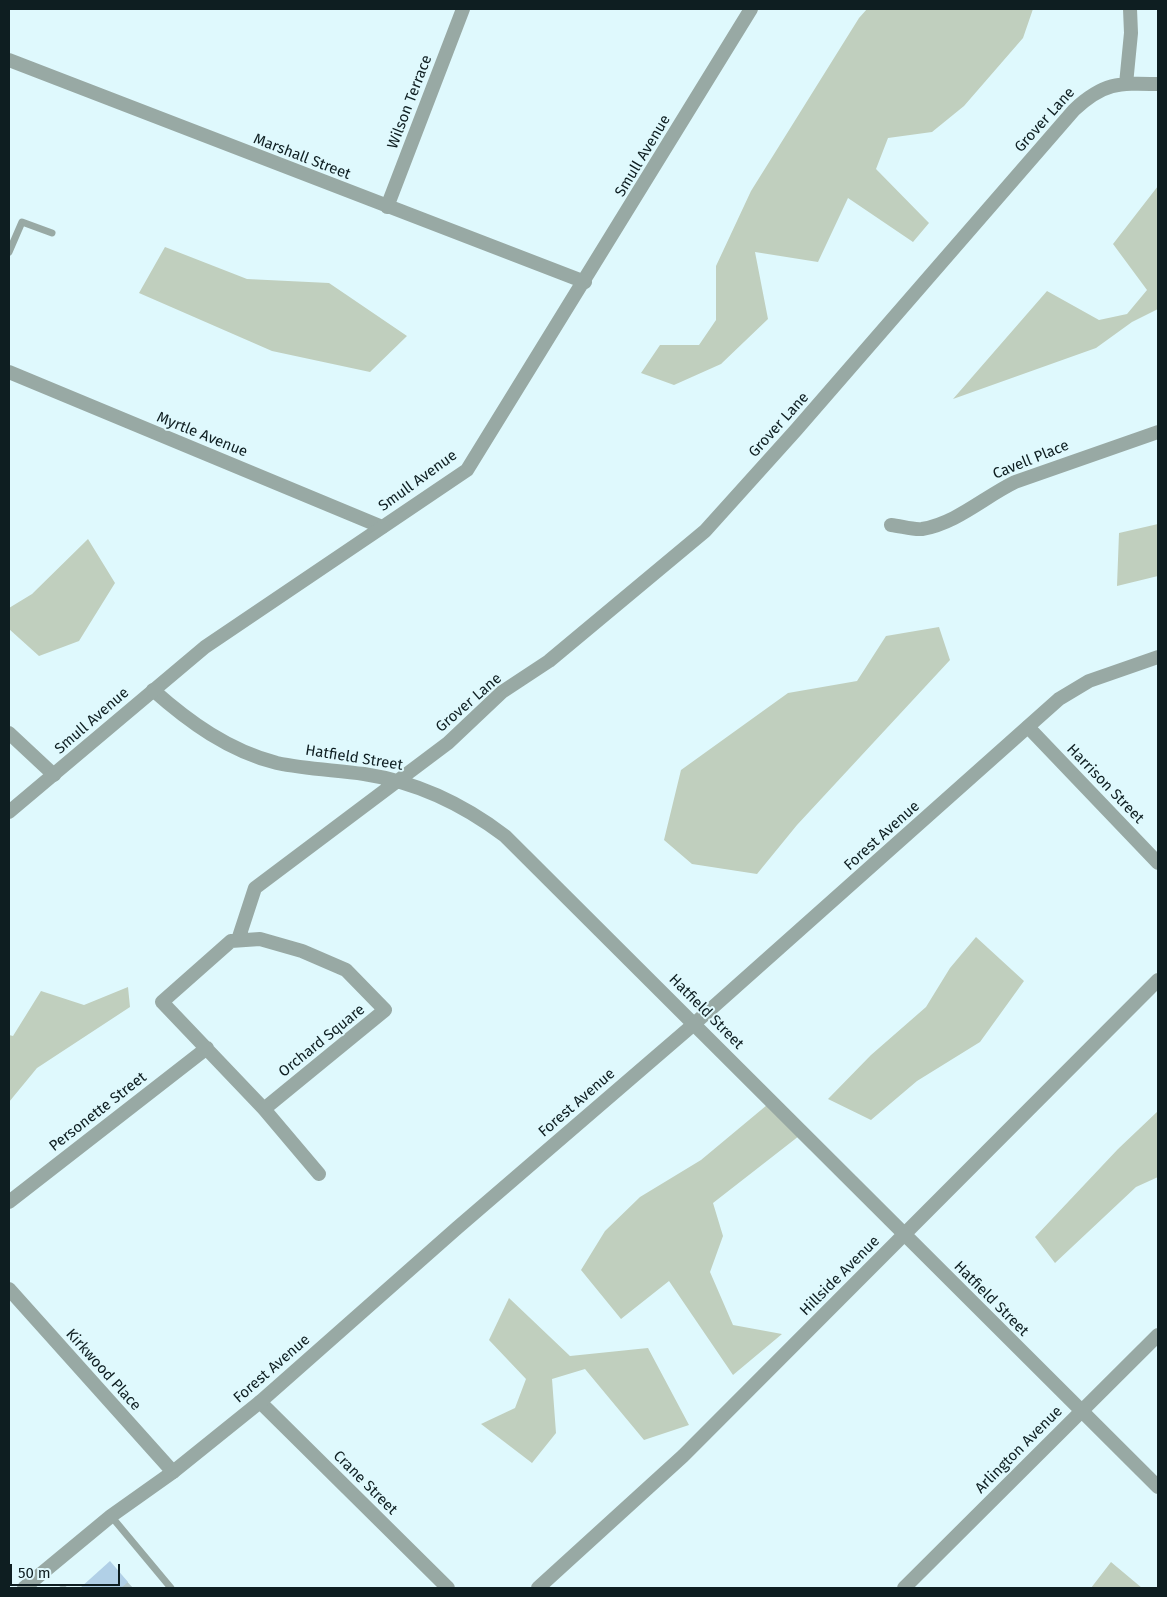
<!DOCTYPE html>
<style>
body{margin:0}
#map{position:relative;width:1167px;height:1597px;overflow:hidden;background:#dff9fd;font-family:"Fira Sans",sans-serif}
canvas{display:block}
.frame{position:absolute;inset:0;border:10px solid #0e1e21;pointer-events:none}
.scale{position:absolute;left:10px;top:1564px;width:110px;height:22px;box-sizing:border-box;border:2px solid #0e1e21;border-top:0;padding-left:6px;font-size:15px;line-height:18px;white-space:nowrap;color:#0e1e21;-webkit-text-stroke:4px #dff9fd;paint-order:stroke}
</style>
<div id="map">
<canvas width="1167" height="1597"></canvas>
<div class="frame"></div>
<div class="scale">50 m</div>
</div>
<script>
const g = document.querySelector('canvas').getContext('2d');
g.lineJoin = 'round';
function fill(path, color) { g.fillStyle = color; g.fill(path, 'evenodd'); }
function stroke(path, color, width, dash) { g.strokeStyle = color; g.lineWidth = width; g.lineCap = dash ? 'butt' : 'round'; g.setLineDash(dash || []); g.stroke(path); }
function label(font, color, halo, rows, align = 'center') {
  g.font = font + ' "Fira Sans",sans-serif'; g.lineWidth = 4; g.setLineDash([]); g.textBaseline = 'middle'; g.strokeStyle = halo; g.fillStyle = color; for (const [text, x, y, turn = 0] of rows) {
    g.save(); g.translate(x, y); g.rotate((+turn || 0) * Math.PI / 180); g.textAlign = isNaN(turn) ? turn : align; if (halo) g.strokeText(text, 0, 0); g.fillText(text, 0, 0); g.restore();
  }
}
fill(new Path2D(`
 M867,9H1033L1023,38L964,106L932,132L888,138L876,169L929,223L913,242L848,198L818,262L755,252L768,319L721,364L674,385L641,373L660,345H699L716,320V266L751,191L859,18Z
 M1158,186V309L1132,322L1096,348L953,399L1047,291L1099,320L1127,314L1147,290L1113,244Z
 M165,247L247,279L329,283L407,336L370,372L272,351L139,293Z
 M1158,524V576L1117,586L1119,533Z
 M88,539L115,583L79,641L39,656L9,629V608L32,594Z
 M939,627L950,660L797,825L757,874L692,864L664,840L681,770L788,693L857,681L886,636Z
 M976,937L1024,981L980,1042L917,1081L871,1120L828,1099L871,1055L926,1007L950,968Z
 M128,987L130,1007L37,1068L9,1102V1035L13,1036L41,991L84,1005Z
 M767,1105L799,1136L713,1203L723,1236L710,1272L733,1325L782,1334L733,1375L669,1281L621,1319L581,1270L605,1231L640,1197L701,1160Z
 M1158,1111V1177L1136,1187L1055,1263L1035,1237L1118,1149Z
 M509,1298L570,1356L648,1348L689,1425L644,1440L585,1369L552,1379L556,1433L532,1463L481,1424L515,1408L526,1379L489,1340Z
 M1111,1562L1142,1588H1091Z`), '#c0cfbe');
fill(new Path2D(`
 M110,1563L133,1588H81Z
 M63,1584L68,1588H58Z`), '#0003');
fill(new Path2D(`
 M110,1561L128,1582L121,1588H80Z`), '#b1d0e7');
stroke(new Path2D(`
 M9,252L22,222L52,233
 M111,1516L171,1588`), '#98a9a4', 7);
stroke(new Path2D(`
 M9,60L585,282
 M1126,84L1131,33L1130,9
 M387,207L463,9
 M9,372L382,527
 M891,525C901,526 913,530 922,529C957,523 984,497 1015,482L1158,432
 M153,690C189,722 229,751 277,763C305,769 335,770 364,774C417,782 463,804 505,836L1158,1487
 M1028,727L1158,863
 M9,733L54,775
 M238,940L255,888L448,743L502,692L549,661L705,531L796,430L1074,110C1104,82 1119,83 1158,84
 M264,1109L385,1010L346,970L302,951L260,939L231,941L162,1002L264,1109L319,1174
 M9,1202L207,1048
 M9,1289L173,1472
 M260,1402L448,1588
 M538,1588L683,1456L1158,980
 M904,1588L1158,1335`), '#98a9a4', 14);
stroke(new Path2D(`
 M9,812L205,647L467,470L751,9
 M24,1588L111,1516L173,1472L260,1402L457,1228L694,1024L1059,699L1089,681L1158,657`), '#98a9a4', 14);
label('15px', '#0e1e21', '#dff9fd', [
 ["Wilson Terrace",410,102,-69],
 ["Grover Lane",1045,120,-48],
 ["Smull Avenue",643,156,-59],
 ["Marshall Street",302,157,21],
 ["Grover Lane",779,425,-48],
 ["Myrtle Avenue",202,435,22],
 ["Cavell Place",1031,460,-22],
 ["Smull Avenue",418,481,-36],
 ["Grover Lane",469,703,-41],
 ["Smull Avenue",92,721,-41],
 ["Hatfield Street",354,758,9],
 ["Harrison Street",1105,784,46],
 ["Forest Avenue",882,836,-42],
 ["Hatfield Street",706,1012,45],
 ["Orchard Square",322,1041,-39],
 ["Forest Avenue",577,1103,-41],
 ["Personette Street",98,1112,-38],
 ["Hillside Avenue",840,1276,-45],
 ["Hatfield Street",991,1299,45],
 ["Forest Avenue",272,1369,-41],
 ["Kirkwood Place",103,1370,48],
 ["Arlington Avenue",1019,1450,-45],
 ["Crane Street",365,1483,45]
]);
</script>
